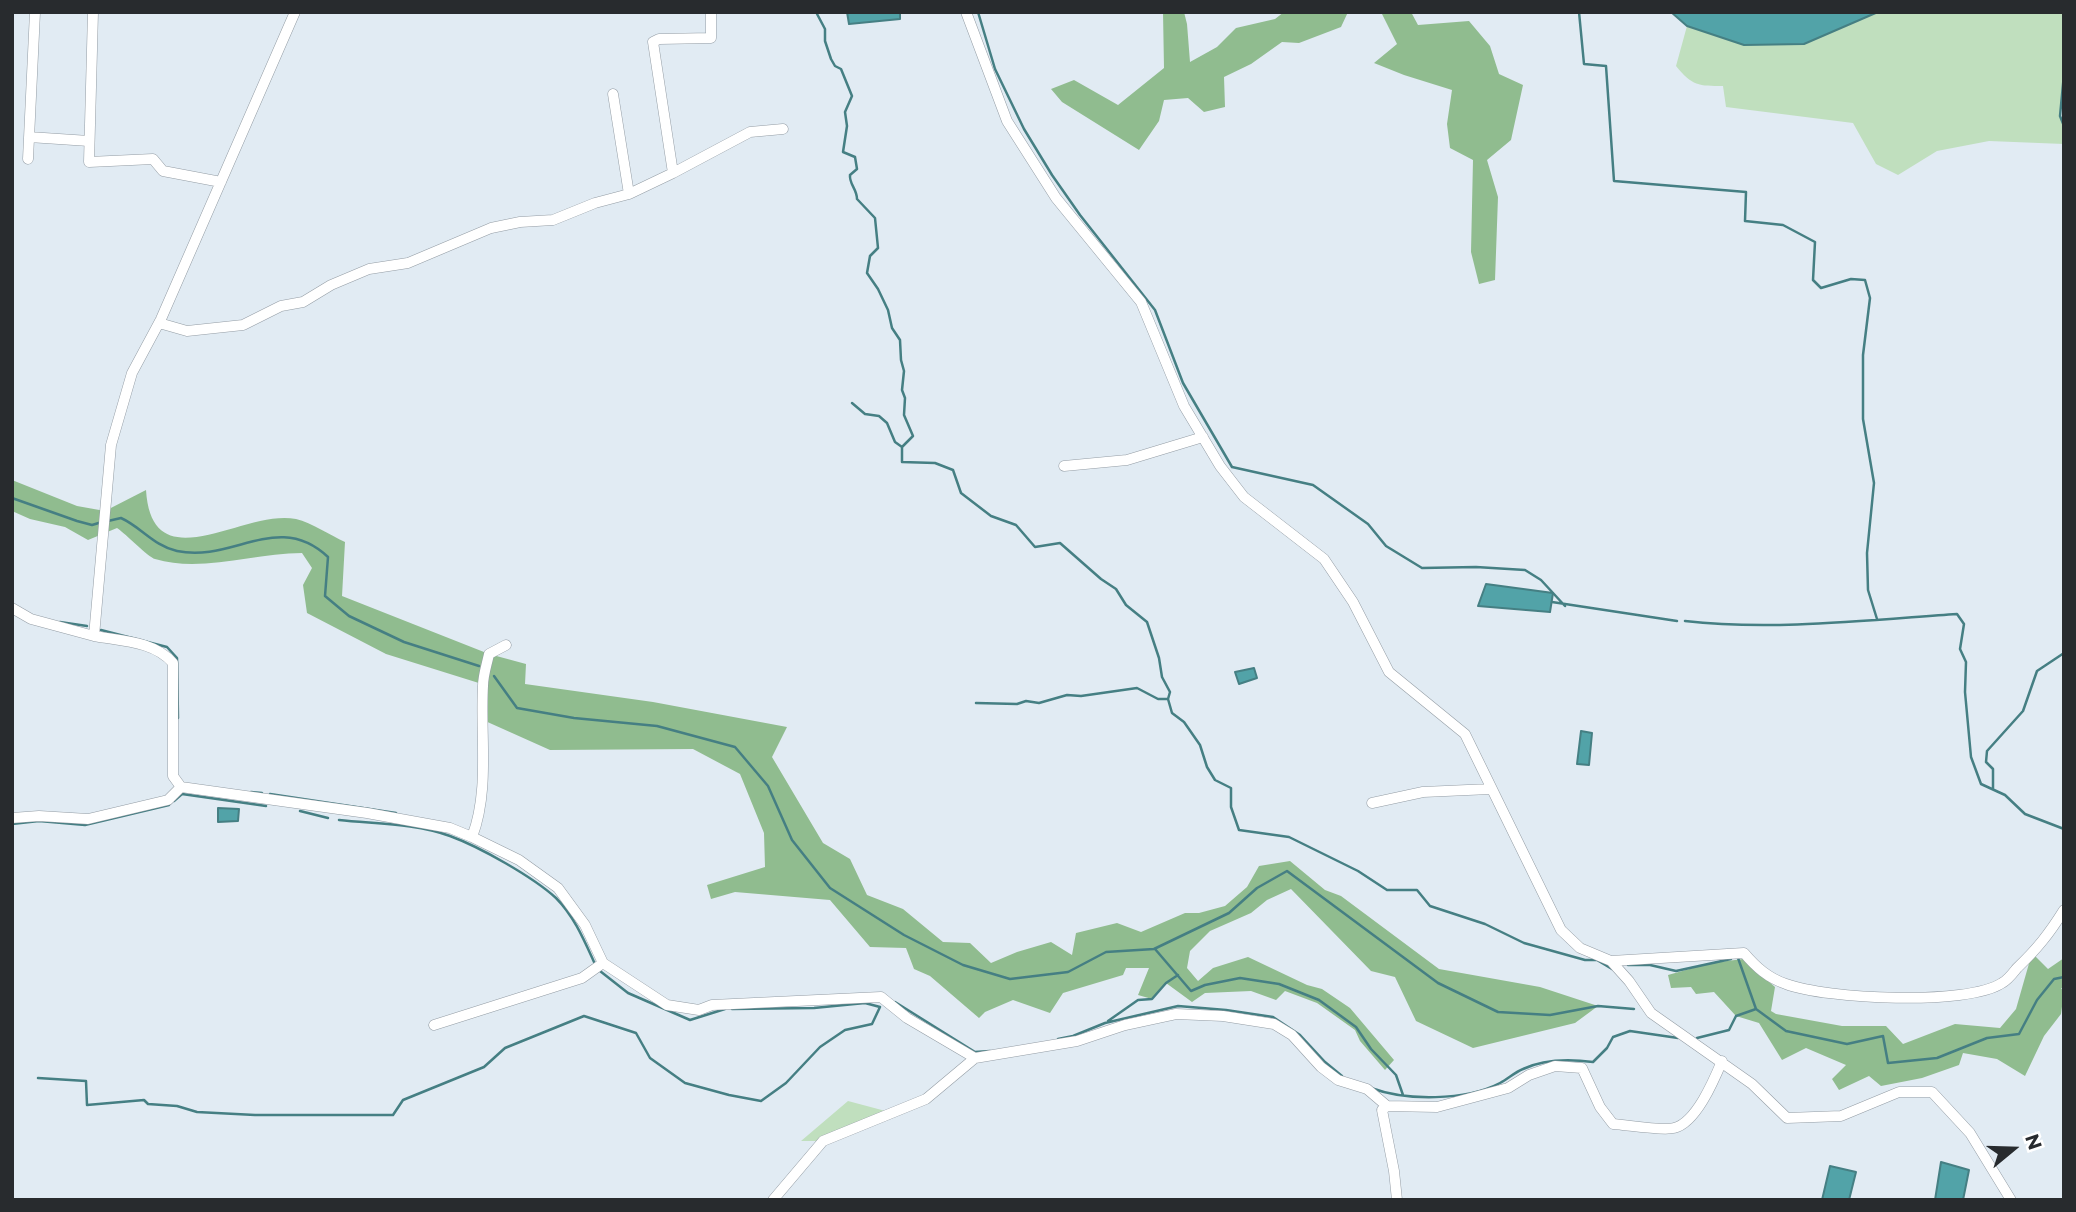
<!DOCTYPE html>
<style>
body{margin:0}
#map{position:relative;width:2076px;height:1212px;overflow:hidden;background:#e1ebf3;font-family:Montserrat,sans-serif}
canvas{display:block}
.frame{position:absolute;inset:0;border:14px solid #282b2e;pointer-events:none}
.north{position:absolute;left:1978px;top:1114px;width:70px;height:70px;-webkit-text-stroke:5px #fff;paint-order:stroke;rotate:71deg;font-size:19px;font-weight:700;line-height:28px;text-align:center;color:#282b2e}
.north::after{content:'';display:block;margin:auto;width:24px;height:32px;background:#282b2e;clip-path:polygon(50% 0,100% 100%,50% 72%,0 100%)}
</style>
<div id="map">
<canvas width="2076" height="1212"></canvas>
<div class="frame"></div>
<div class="north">N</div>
</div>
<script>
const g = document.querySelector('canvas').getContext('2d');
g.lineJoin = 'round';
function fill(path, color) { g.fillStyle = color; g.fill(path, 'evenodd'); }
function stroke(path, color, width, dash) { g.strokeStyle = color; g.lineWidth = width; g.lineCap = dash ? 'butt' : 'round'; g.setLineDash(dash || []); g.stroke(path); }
fill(new Path2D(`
 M1878,12H2064V74L2060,116L2064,126V144L1989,141L1937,151L1898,175L1876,164L1853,123L1726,107L1723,86C1699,86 1692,86 1676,66L1687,26L1744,45L1804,44Z
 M848,1101L893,1113L823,1141H801Z`), '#c0dfbe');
fill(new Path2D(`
 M1163,12H1184L1187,24L1190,62L1217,47L1236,28L1275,19L1284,12H1348L1341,27L1299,43L1282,42L1251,64L1224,77L1225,107L1204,112L1188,98L1164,100L1159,121L1139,150L1062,102L1051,89L1074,80L1118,105L1164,68Z
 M1381,12H1411L1418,25L1469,21L1490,46L1499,74L1523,85L1511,140L1487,160L1498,197L1495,280L1479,284L1471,252L1473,160L1450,148L1447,124L1452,90L1404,75L1374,63L1397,44Z
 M12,480L77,506L105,511L146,490C152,584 244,508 296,519C312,523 330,535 345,542L342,596L489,654L526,664L525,684L653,702L787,727L772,757L823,843L850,859L867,895L903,909L943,942L970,943L991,963L1017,952L1051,942L1072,955L1076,933L1117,923L1141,932L1185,913H1199L1225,906L1247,887L1259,866L1290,861L1325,890L1341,896L1439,969L1540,987L1598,1006L1575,1023L1473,1048L1416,1021L1395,977L1371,971L1291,889L1267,900L1251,913L1210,931L1190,951L1187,968L1198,981L1213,968L1248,957L1307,985L1322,989L1350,1008L1394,1060L1385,1070L1360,1041L1355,1030L1317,1003L1285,991L1276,1000L1251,991L1205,993L1192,1002L1166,983L1152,999L1138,995L1149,968H1126L1123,975L1063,993L1050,1013L1013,1000L985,1012L979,1018L930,976L914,969L906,948L870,947L830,900L735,892L711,899L707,885L765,867L764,833L740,774L693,749L550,750L483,720L482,684L386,654L307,613L303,585L312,568L302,553C254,553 201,573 155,559C148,557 126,534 117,528L88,540L65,527L30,519L12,511Z
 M2032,953L2048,969L2064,958V988H2061L2064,992L2061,1014L2044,1036L2025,1076L1997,1059L1963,1053L1959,1065L1922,1078L1881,1086L1869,1076L1839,1090L1832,1079L1846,1065L1806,1048L1782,1060L1759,1023L1736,1016L1714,992L1696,994L1691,987L1671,988L1668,975L1711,963L1743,959L1775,987L1771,1011L1776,1014L1842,1026H1886L1903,1044L1955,1024L2000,1028L2016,1009Z`), '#90bc8f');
const water = new Path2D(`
 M847,12H900V19L849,24Z
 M1671,12H1878L1804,44L1744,45L1687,26Z
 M1486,584L1553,593L1550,612L1478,606Z
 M1254,668L1257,678L1239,684L1235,672Z
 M1581,731L1592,733L1589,765L1577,764Z
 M218,808L239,809L238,821L218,822Z
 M1941,1162L1969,1170L1963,1200H1935Z
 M1830,1166L1856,1172L1849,1200H1822Z`);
fill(water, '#52a3a8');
stroke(water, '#457f83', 2);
stroke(new Path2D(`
 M816,12L825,29V41L831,59L835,66L841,69L852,96L845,112L847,126L843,152L855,157L857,169L850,175C849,184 857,189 857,199L875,218L878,248L870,256L867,273L878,289L888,310L892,328L900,340L901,360L904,371L902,390L905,398L904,415L913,436L902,447
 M978,12L995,69L1024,129L1052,175L1080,215L1155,310L1183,383L1232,467L1313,485L1368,524L1386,546L1422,568L1476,567L1525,570L1541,580L1565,606
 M1579,12L1584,64L1606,66L1614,181L1746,192L1745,221L1783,225L1815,242L1813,280L1821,288L1851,279L1865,280L1870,298L1863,355V419L1874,483L1867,553L1868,590L1877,619
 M2064,74L2060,116L2064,126
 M852,403L865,414L879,416L887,423L895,442L902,447V462L935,463L953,470L961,493L991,516L1016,525L1035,547L1060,543L1101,579L1116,589L1126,605L1147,622L1159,658L1162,677L1170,692L1168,699L1172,713L1184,722L1200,745L1207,767L1215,780L1231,788V807L1239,830L1289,837L1358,871L1387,890H1417L1430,906L1485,924L1524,943L1585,960H1597L1612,969
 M12,498L77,521L92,525L102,522
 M108,521L121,518C141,527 154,546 177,551C233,563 278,510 328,557L325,596L349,616L404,642L479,666
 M1552,602L1677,621
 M1685,621C1771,631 1870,620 1957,614L1964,624L1960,649L1966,662L1965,692L1971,757L1981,784L2005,795L2025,814L2064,829
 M60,622L87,626
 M101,630L167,647L177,658L178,718
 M494,676L517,708L574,718L657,726L735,747L768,786L792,840L830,888L904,935L963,965L1010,979L1068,972L1106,952L1154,949L1229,913L1257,888L1287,871L1438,983L1498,1012L1550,1015L1598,1006L1634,1009
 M976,703L1017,704L1026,701L1039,703L1067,695L1081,696L1137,688L1158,699H1168
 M1993,789V769L1986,762L1987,751L2023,711L2037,671L2064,653
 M251,792L262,793
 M270,794L396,813
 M174,801L182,794L266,806
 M300,811L328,818
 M339,820C375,824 415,823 450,836C480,847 533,877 556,898C574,916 584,940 594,962
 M12,824L39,821L85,825L169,805
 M1155,949L1191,991L1205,985L1240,978L1279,984L1319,1000L1356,1027L1371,1049L1396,1075L1403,1095
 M1738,958L1756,1009L1786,1031L1847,1044L1883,1036L1888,1063L1937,1058L1987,1038L2019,1034L2037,1000L2054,979L2064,977
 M1628,965H1650L1676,971L1731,959
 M600,971L628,993L690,1020L725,1009
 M895,1002L975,1052L990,1051
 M1108,1021L1138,1000L1152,999L1166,983L1178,975
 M1697,1038L1729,1030L1736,1016L1756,1009
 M1058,1039L1073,1036L1105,1023L1178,1006L1226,1010L1273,1017L1300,1035L1325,1062L1342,1076
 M38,1078L86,1081L87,1105L144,1100L148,1104L177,1106L197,1112L255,1115H393L403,1100L484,1067L505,1048L584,1016L636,1033L650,1058L685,1083L729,1095L761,1101L786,1083L820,1047L845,1030L872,1024L880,1007L865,1003L814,1008L732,1009
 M1371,1088C1406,1101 1465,1101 1500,1083C1508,1079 1515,1072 1523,1069C1544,1059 1570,1059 1593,1062L1607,1048L1613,1037L1630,1031L1678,1038`), '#457f83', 2.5);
const minor = new Path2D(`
 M93,12L89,162L153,159L163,171L221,182
 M711,12V38L659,39L653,42L673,173L750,132L783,129
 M966,12L1007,121L1056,198L1141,302L1184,406L1220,466L1244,497L1324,559L1353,602L1389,672L1465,734L1561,930L1580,948L1611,961L1629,981L1651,1013L1752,1084L1787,1118L1841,1116L1899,1092H1932L1970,1133L2011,1200
 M613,94L629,194L673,173
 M29,137L89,141
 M28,159L35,12
 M159,323L187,331L243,325L281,306L303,302L331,285L369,269L408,263L491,228L520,222L553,220L595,203L629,194
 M1064,466L1127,460L1203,437
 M12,608L31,619L94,636L111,445L132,373L161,319L295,12
 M181,787L367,813L450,828L472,837L519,860L558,888L585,925L603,963L667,1005L699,1010L712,1005L881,997L907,1018L975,1058
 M1372,803L1423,792L1490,789
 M12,818L39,816L88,819L168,800L181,787L173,776V663C154,641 121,641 94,636
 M472,837C490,790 480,735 483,686C483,675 487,664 489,654L506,645
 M1611,961L1744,953C1756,967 1768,978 1786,984C1826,999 1967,1006 2002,983C2008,980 2013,973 2017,968C2037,949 2049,934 2064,910
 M434,1025L582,978L603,963
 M1387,1106L1382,1110L1394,1171L1397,1200
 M773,1200L823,1141L926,1099L975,1058L1077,1041L1125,1025L1176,1014L1223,1016L1274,1024L1292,1035L1321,1067L1338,1080L1367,1089L1387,1106L1437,1107L1508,1088L1529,1075L1555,1066L1582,1068L1600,1107L1613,1124C1628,1125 1662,1131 1674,1128C1696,1123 1714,1080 1722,1061`);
stroke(minor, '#939ca4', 11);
stroke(minor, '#fff', 10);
</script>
